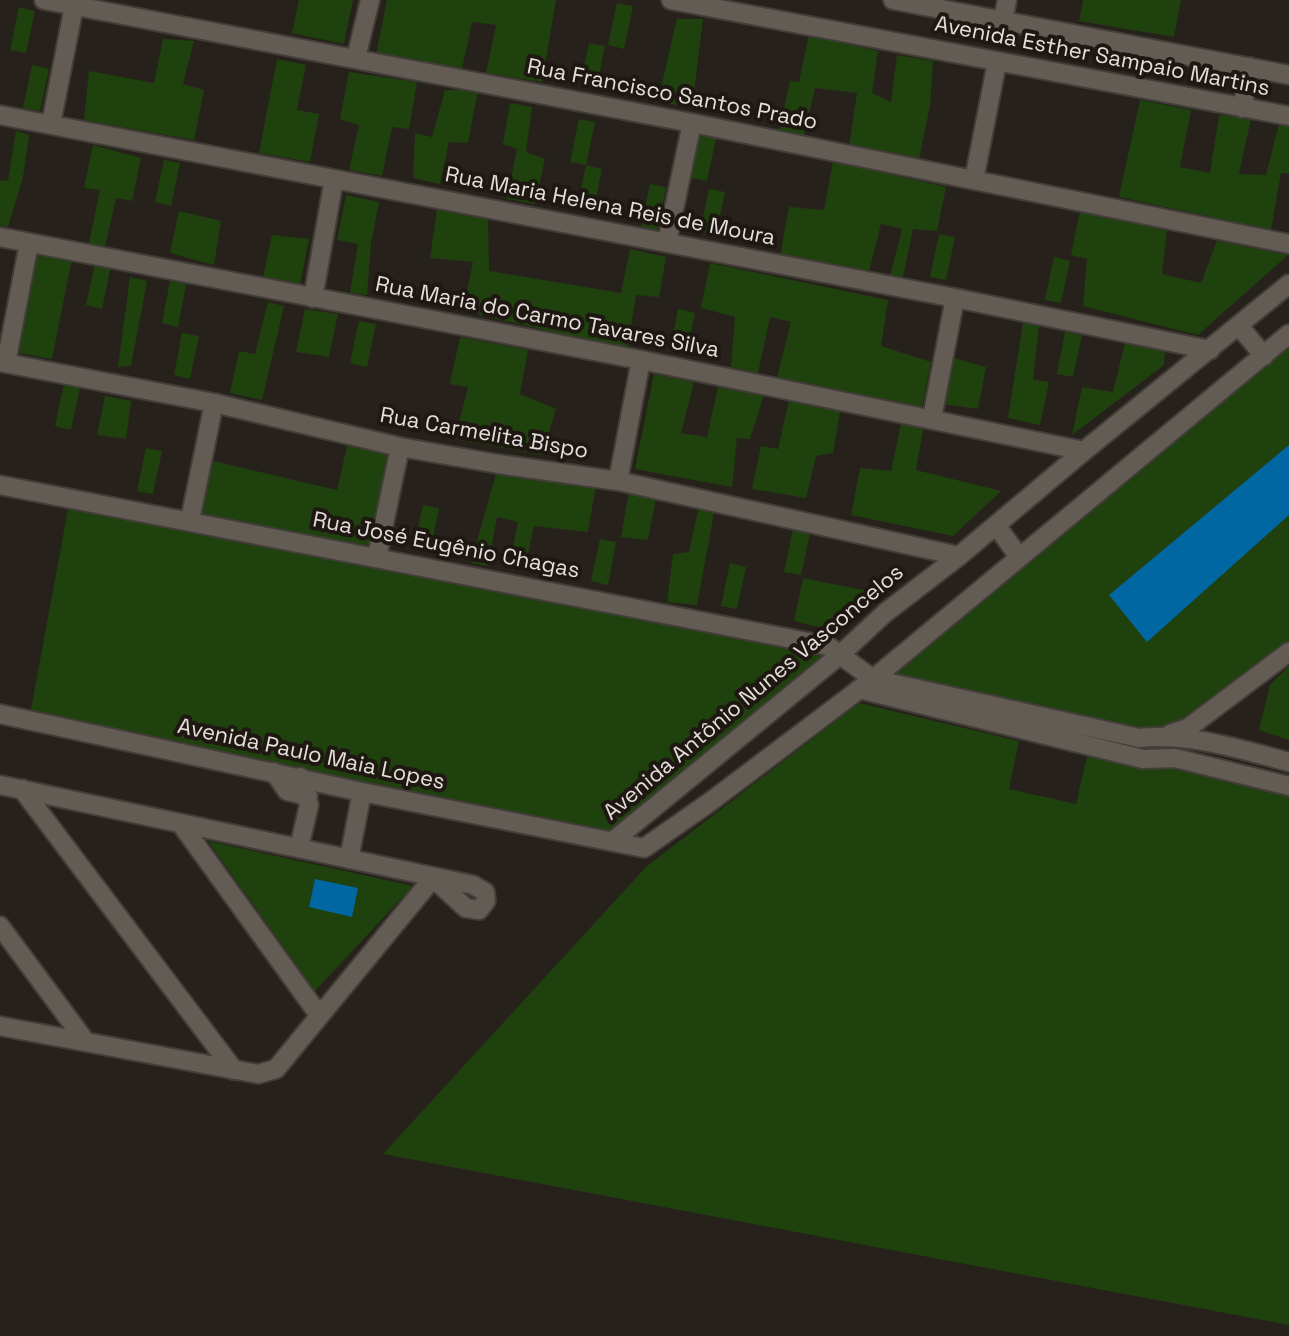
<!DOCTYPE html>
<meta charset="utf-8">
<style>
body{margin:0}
canvas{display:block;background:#27211b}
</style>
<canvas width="1289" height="1336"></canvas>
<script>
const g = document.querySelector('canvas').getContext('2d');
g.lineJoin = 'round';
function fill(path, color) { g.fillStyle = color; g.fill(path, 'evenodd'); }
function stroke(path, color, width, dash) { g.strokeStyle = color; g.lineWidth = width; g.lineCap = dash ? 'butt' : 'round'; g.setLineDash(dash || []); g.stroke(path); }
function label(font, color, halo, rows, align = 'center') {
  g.font = font + ' "Space Grotesk",sans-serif'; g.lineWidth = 8; g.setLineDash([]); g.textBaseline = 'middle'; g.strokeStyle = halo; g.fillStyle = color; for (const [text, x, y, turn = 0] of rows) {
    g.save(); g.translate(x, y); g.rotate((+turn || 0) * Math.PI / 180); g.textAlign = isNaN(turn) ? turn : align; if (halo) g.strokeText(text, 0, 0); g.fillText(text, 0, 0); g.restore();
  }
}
fill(new Path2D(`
 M299,0H353L344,44L292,33Z
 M387,0H556L542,82L486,73L496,25L472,22L462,69L376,55Z
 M1083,0H1181L1174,37L1079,21Z
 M617,3L633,6L624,49L608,45Z
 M19,7L35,11L26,53L10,50Z
 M677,19H703L692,108L658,101Z
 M809,35L878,51L872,93L891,102L897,55L933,61L930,106L919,159L849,146L857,93L815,88L804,135L779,130L790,81L799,82Z
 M163,39L194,41L183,84L204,90L194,140L84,120L89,71L154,83Z
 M589,43L605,46L596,89L580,85Z
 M277,59L306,65L297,110L319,114L310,162L259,153Z
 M32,65L49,69L40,111L23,108Z
 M349,72L417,82L409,129L392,127L382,176L349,170L359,125L340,119Z
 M445,90H478L468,143L449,142L440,184L413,178L415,133L432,137Z
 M1140,100L1191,110L1180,167L1210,173L1219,115L1251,119L1239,174L1266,175L1279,124L1289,125V174L1281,173L1271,230L1119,197Z
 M510,103L532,107L526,152L545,159L535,204L507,199L517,149L503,144Z
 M579,119L595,122L586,165L602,169L593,212L577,208L586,165L570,162Z
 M16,131L29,135L23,177L8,227L0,225V180L8,181Z
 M699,135L716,138L707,181L691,178Z
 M93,145L141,158L132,201L116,198L105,246L89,243L100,190L84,188Z
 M164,160L180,163L171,206L155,202Z
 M833,161L946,187L937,231L913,229L903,277L890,276L902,229L881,224L869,271L780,256L789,207L824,210Z
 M650,184L666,187L657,230L641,227Z
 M709,189L725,192L716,234L700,231Z
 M346,195L379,202L371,243L367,295L350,293L358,244L337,240Z
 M437,209L488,219L489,271L621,293L630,249L666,257L659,297L636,295L627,349L463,311L473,262L430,258Z
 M179,211L221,221L214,265L170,253Z
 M1080,212L1167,229L1162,274L1201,283L1217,241L1288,255L1198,335L1083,306L1087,259L1071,255Z
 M939,234L955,237L946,280L930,277Z
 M272,235L309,239L300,285L263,278Z
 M38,255L72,259L52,359L18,353Z
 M1054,257L1070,261L1061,303L1045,300Z
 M95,263L111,266L102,309L86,305Z
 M710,263L888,300L881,346L931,362L922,407L777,377L791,322L770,317L758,373L731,367L735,317L701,308Z
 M130,277L147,281L131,366L118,367Z
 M170,281L186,284L178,327L162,323Z
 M268,302L284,306L262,400L230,393L239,351L255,354Z
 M305,309L338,314L329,357L296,352Z
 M678,309L695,313L686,355L670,352Z
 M359,321L376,324L367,367L350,363Z
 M1023,323L1039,326L1033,379L1049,382L1040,425L1008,418Z
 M1289,330V652L1166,735L873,679Z
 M1065,332L1082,335L1073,377L1057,374Z
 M182,333L199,336L190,379L174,375Z
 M460,337L528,350L520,394L556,409L542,455L455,439L468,387L450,384Z
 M1125,343L1165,351L1164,365L1072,435L1082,387L1113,392Z
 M954,358L986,367L978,409L943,404Z
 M654,374L694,382L681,433L707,437L718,387L764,395L750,439L737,438L732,487L635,469Z
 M64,384L80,387L71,430L55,426Z
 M105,396L131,401L126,439L97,435Z
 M789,400L840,411L833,453L816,456L806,498L752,489L761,446L778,449Z
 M902,419L924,425L916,470L1001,491L953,536L851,515L860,468L891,471Z
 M348,442L400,447L377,557L841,654L613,841L29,720L70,499L354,551L199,513L213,461L337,490Z
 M146,448L162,451L153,494L137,491Z
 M497,470L596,485L588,532L534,526L525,568L509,565L518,522L497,517L488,566L471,563Z
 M629,491L656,498L648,540L621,537Z
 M423,505L439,508L430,551L414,547Z
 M698,510L714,513L697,605L667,602L673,554L689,552Z
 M793,529L810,533L801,575L784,572Z
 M600,539L616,542L608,585L591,581Z
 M730,563L746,567L737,609L721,606Z
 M803,578L878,593L835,631L794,621Z
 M1289,666V740L1259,730L1270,685Z
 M859,703L1019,741L1009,789L1076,804L1087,756L1142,768H1175L1289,795V1325L383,1154L646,867Z
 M208,841L413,886L315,991Z`), '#1e410d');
fill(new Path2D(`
 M1289,445V515L1147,642L1109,595Z
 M315,879L358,888L352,917L309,907Z`), '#0067a2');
const minor = new Path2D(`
 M44,0L692,123L1289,244
 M671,0L1289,116
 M893,0L1289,75
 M1003,21L1007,0
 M356,58L370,0
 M1242,108L1250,67
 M0,115L955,298L1210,350
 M51,124L74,6
 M974,180L997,62
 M0,237L641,360L1084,451
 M667,242L692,123
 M313,298L334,179
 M1239,326L1264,356
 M0,362L214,403L400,447L498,464L618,481L959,556
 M6,363L29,243
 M932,418L955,298
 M618,481L641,360
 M0,485L813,643L828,646L873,679L1139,738C1191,733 1239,749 1289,762
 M190,520L214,403
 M996,525L1019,557
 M377,557L400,447
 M859,689L1143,759L1175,758L1289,786
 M0,714L362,792L644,848L710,802L873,679L1289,334
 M1170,734L1188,728L1289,652
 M274,772L287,791L308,796
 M0,785L473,885L485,892L486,901L479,910L466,908L433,878
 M22,789L234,1070
 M181,824L319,1015
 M613,841L841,654L885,613L959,556L1084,451L1289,284
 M299,848L309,805L300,777
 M349,859L362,792
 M0,926L86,1042
 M0,1026L258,1074L276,1069L433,878`);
stroke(minor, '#433d39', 22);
stroke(minor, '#635c55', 18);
label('22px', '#e4dfdb', '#1e1712', [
 ["Avenida Esther Sampaio Martins",1102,57,11],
 ["Rua Francisco Santos Prado",672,95,11],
 ["Rua Maria Helena Reis de Moura",610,207,11],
 ["Rua Maria do Carmo Tavares Silva",547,318,11],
 ["Rua Carmelita Bispo",484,434,10],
 ["Rua José Eugênio Chagas",446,546,11],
 ["Avenida Antônio Nunes Vasconcelos",754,693,-40],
 ["Avenida Paulo Maia Lopes",311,755,12]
]);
</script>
